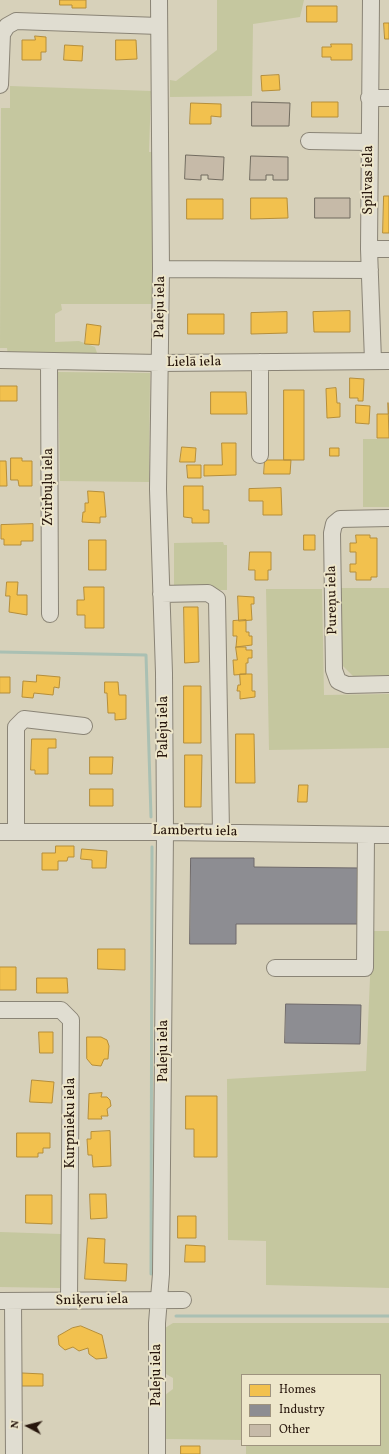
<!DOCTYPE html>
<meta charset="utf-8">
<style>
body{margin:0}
#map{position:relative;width:389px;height:1454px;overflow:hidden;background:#d7d1ba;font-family:Vollkorn,serif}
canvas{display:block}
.legend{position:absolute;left:241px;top:1374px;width:140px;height:72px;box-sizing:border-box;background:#ede6ca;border:1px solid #9e937e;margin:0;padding:5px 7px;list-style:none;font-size:12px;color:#27160c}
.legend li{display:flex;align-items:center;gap:8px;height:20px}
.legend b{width:20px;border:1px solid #9e937e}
.north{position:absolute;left:8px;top:1406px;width:40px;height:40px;-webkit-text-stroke:3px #ede6ca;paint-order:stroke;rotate:277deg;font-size:11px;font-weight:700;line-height:16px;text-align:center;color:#27160c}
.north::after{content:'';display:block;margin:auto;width:14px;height:18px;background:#27160c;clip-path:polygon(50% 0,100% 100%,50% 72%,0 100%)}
</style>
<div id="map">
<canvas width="389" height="1454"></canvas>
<ul class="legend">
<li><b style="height:11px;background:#f2c14e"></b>Homes</li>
<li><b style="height:11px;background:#8d8d92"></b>Industry</li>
<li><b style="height:11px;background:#c6baa8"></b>Other</li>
</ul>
<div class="north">N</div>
</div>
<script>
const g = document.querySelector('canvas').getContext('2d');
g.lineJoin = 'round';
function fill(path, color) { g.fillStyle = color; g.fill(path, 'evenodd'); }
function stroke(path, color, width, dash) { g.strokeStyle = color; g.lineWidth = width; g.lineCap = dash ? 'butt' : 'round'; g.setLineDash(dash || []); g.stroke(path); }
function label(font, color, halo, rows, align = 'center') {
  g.font = font + ' Vollkorn,serif'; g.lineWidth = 4; g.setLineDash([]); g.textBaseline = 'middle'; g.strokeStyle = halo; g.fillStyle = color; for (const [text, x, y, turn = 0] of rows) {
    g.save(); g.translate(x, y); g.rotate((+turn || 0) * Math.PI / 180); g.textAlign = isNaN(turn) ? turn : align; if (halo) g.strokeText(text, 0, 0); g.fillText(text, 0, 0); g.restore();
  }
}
fill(new Path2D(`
 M217,0H304L300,17L253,24L252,96L170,97V80L176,81L217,50Z
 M10,86L151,91L149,152H153L155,304H61L62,310L55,314V342L79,341L95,347L98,356H8L7,348H0L1,108H10Z
 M58,372L150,373L149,482L60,481Z
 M363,439H389V507H363Z
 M223,542L224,545H227V590H174V543Z
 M341,588H389V675L353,676L342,665Z
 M266,589H322L324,695L389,694V748L269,750Z
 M372,931H389V1288L266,1285V1241L228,1240L227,1079L366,1071Z
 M0,1232L61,1234L60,1288L0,1287Z
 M173,1323H389V1454H246V1445H380V1375H242V1440L165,1439V1395L173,1389V1378L166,1374L165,1328Z`), '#c5c79f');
const homes = new Path2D(`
 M60,0H86V8H72V5H60Z
 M307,6H337V22H307Z
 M384,23H389V39H385Z
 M35,36L46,37V52H41V60H22V40H35Z
 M116,40H136L137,59L116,60Z
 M331,44H352V60H331V57H322V47H331Z
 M65,45L83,46L82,61L64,60Z
 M279,75L280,90L262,91L261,76Z
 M312,102H338V117H312Z
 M191,103L221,104V117L211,116V124H190Z
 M384,196H389V233H383Z
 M251,198H287L288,218L251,219Z
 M187,199H223V219H187Z
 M350,311V332H314L313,312Z
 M287,312V333L251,334V313Z
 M188,314H224V334H188Z
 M87,324L101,326L99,345L85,344Z
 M350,378L364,379L363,401H358V398H350Z
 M0,386H17V401H0Z
 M336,388L337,403H340V417L327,418L326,389Z
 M284,390H304V460H284Z
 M211,392H246L247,414H211Z
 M388,403L389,438H377V414H388Z
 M356,405L370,406L369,424L356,423Z
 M222,443H236V475L204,476V465H222Z
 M182,447L196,448L195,462H180Z
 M330,448H339V456H330Z
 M11,458H22V461H32V486H19L18,480H11Z
 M265,460H291L290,474H264Z
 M0,461H6L7,486H0Z
 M187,465H201V478H188Z
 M184,486H203V510H209V523H192V518L184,517Z
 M281,488L282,515H263V501H249V489Z
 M88,491L104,492L106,517H100V523L82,522L83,512H85V503H88Z
 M33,524V541H21V545H4V539H1V525Z
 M304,535H315V550H304Z
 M356,535H370V538H377V577H371V580H356V572H350V564H356V552H350V543H356Z
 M89,540H106V570H89Z
 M250,552H271V570H268V580H255V570H249Z
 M7,582H18L17,595H27V615L9,612L10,596H6Z
 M84,587H104V628H85V615H77V600H84Z
 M238,596L254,597V604H251L252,620L239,621Z
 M184,607H198L199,662L185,663Z
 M246,620V632H249V636H252V645L236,647L237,636H233V621Z
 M236,647H246V650H252V658H248V663H246V674L234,675L233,660H237Z
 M240,674H252V691H255V697L240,699V691H237L238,685H240Z
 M37,675L60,677L59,688L54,687L53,695L34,693L33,698L22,697L23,681L36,682Z
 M0,677H10V693H0Z
 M105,682H118L119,695H126V719L115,720V713H108L107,693H105Z
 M184,686H201V743H184Z
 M236,734H254L255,783H236Z
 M32,739H56V748H48V774H35V770H31Z
 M185,755H202L201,807H185Z
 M90,757H113L112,774H90Z
 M299,785H308L307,802H298Z
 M90,789H113V806H90Z
 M56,846H74V857H68L67,861H58V870H42V853H55Z
 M82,849L107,851L106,868H92V860L81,859Z
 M98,949H125V970L98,969Z
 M0,967H16V990H0Z
 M37,978H67L68,993H37Z
 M39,1032H53V1053H40Z
 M87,1037H101L107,1040L109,1046L108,1059H104L101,1066L92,1065L87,1059Z
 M32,1080L54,1082L52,1103L30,1102Z
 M102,1093L101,1097H107L110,1100L111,1106L107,1109L108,1116H101L102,1119H88L89,1094Z
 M186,1096H217V1157H194V1129H186Z
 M110,1131L111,1166L93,1167L92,1155H88L87,1139H91V1132Z
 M17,1133H50V1148H43V1153H38V1157H17Z
 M90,1194H106L107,1218L91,1219Z
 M26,1195H52V1224L26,1223Z
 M178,1216H196V1238H178Z
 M88,1238L105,1239L104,1263L127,1264L126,1281L85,1279Z
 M186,1245L205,1246V1262H185Z
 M81,1326L102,1335L107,1358L96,1359L89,1354L88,1348L79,1351L73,1347L65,1350L59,1345L58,1336L72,1328Z
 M22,1373L43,1374V1386H22Z
 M181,1446H200V1454H181Z`);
fill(homes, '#f2c14e');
stroke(homes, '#b58e3a', 1);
const industry = new Path2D(`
 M191,858H254V867L360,868V924H236V944H190Z
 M286,1004L361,1005L360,1044L285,1043Z`);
fill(industry, '#8d8d92');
stroke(industry, '#6e696a', 1);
stroke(new Path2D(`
 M0,652L146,655L151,817
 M151,1274L152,847
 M176,1316H389`), '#aac0b3', 3);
const building = new Path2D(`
 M252,102L290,103L289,126H252Z
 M186,155L224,157L223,180L208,179V175H201V180L185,179Z
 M251,156L288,157V180H273V175H266V180H250Z
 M315,198H350V218H315Z`);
fill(building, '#c6baa8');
stroke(building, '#716b5f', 1);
const minor = new Path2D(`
 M371,0L369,249L373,361
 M0,85L2,34L7,26L16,21L159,26
 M369,98H389
 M309,141L369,142
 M369,249H389
 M161,269L370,270
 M0,360L160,363L389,361
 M49,361L50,614
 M260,362V455
 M389,518L340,519L334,524L332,533L334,670L338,681L347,685L389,684
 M161,594L208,593L217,599L221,832
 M0,832H165L389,835
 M16,832V727L24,719L84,726
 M275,968H365L366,836
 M0,1010H61L71,1020L69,1301
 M0,1301L183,1300
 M13,1301L14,1454
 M157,1454V1323L161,1274L165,832L164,673L158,489L161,269L159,0`);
stroke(minor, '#8a8476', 18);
stroke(minor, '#e0ddd1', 16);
label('14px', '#27160c', '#ede6ca', [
 ["Spilvas iela",369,180,-90],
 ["Paleju iela",161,307,-89],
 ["Lielā iela",194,363,-1],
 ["Zvirbuļu iela",49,487,-90],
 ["Pureņu iela",333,600,-91],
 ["Paleju iela",164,727,-90],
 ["Lambertu iela",195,832,1],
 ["Paleju iela",164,1051,-90],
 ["Kurpnieku iela",71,1123,-90],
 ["Sniķeru iela",92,1301,-1],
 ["Paleju iela",157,1375,-90]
]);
</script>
